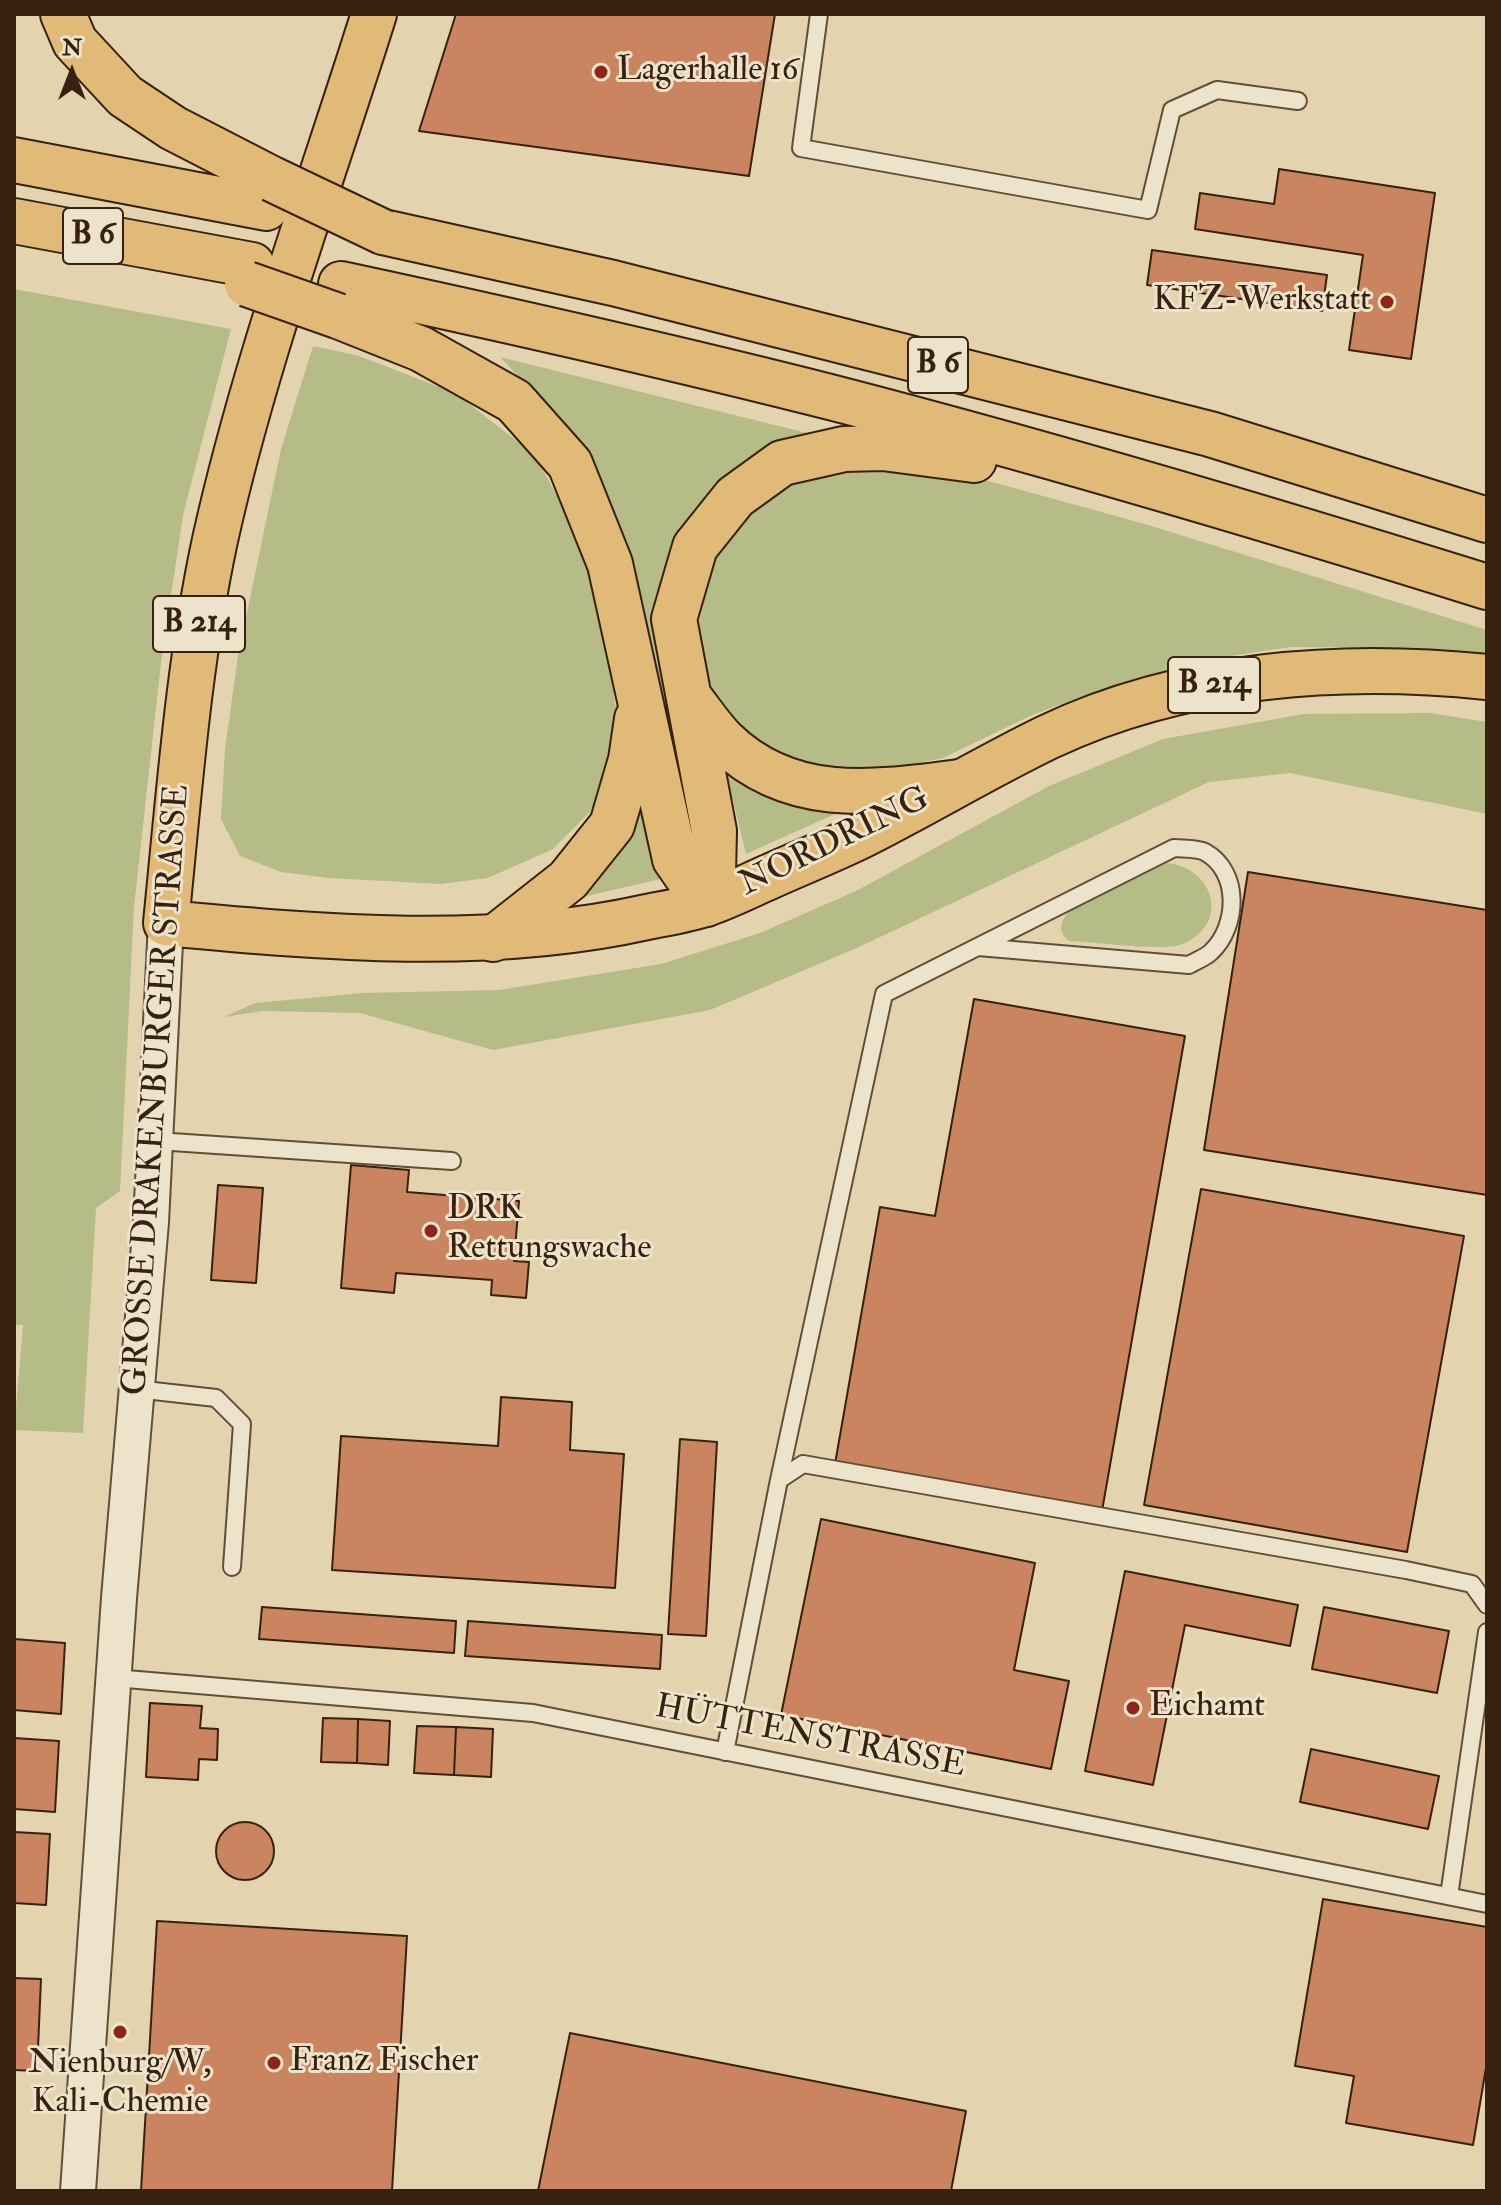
<!DOCTYPE html>
<meta charset="utf-8">
<style>
body{margin:0}
#map{position:relative;width:1501px;height:2205px;overflow:hidden;background:#e3d4af;font-family:"IM FELL Double Pica",serif}
canvas{display:block}
.frame{position:absolute;inset:0;border:16px solid #372111;pointer-events:none}
.north{position:absolute;left:32px;top:32px;width:80px;height:80px;-webkit-text-stroke:6px #ede3cb;paint-order:stroke;rotate:0deg;font-size:22px;font-weight:700;line-height:32px;text-align:center;color:#372111}
.north::after{content:'';display:block;margin:auto;width:28px;height:36px;background:#372111;clip-path:polygon(50% 0,100% 100%,50% 72%,0 100%)}
</style>
<div id="map">
<canvas width="1501" height="2205"></canvas>
<div class="frame"></div>
<div class="north">N</div>
</div>
<script>
const g = document.querySelector('canvas').getContext('2d');
g.lineJoin = 'round';
function fill(path, color) { g.fillStyle = color; g.fill(path, 'evenodd'); }
function stroke(path, color, width, dash) { g.strokeStyle = color; g.lineWidth = width; g.lineCap = dash ? 'butt' : 'round'; g.setLineDash(dash || []); g.stroke(path); }
function label(font, color, halo, rows, align = 'center') {
  g.font = font + ' "IM FELL Double Pica",serif'; g.lineWidth = 6; g.setLineDash([]); g.textBaseline = 'middle'; g.strokeStyle = halo; g.fillStyle = color; for (const [text, x, y, turn = 0] of rows) {
    g.save(); g.translate(x, y); g.rotate((+turn || 0) * Math.PI / 180); g.textAlign = isNaN(turn) ? turn : align; if (halo) g.strokeText(text, 0, 0); g.fillText(text, 0, 0); g.restore();
  }
}
fill(new Path2D(`
 M14,289L231,329L183,515L161,663L134,907L120,1191L96,1208L83,1433L14,1430L23,1325H14Z
 M313,346L359,356L455,393L535,455L584,547L607,649L617,717L613,772L589,813L553,849L488,878L441,884L329,878L281,872L240,856L221,819L225,749L238,656L281,449Z
 M500,357L807,433L739,464L692,512L667,568L695,837L627,541L572,433Z
 M871,463L945,469L1145,524L1487,630V655L1412,648L1291,647L1217,658L1088,694L1030,716L943,758L850,777L776,759L725,721L693,660L689,618L709,552L749,501L796,476Z
 M1430,713L1487,722V814L1290,773L1209,782L859,947L710,1010L493,1050L360,1013L262,1011L224,1017L255,1003L363,993L499,990L661,964L760,933L856,891L1049,786L1163,739L1304,714Z
 M723,759L846,809L746,854Z
 M647,779L669,877L570,900Z
 M1167,863C1218,869 1229,928 1180,945C1162,951 1092,942 1069,941C1057,932 1060,920 1070,911Z`), '#b6bc88');
const building = new Path2D(`
 M456,14H775L749,176L419,131Z
 M1279,169L1435,193L1411,359L1349,350L1363,255L1195,229L1200,193L1274,204Z
 M1152,250L1327,275L1322,311L1147,285Z
 M1248,872L1487,910V1195L1204,1150Z
 M974,999L1185,1036L1102,1511L835,1464L880,1207L935,1216Z
 M351,1165L409,1170L407,1192L519,1201L514,1261L529,1262L526,1298L491,1295L492,1280L396,1273L394,1293L341,1288Z
 M218,1185L263,1188L256,1283L211,1280Z
 M1201,1189L1464,1236L1407,1552L1144,1505Z
 M501,1397L572,1402L570,1450L624,1454L615,1588L332,1570L341,1436L498,1446Z
 M680,1439L717,1442L706,1636L668,1634Z
 M821,1519L1035,1563L1014,1670L1069,1681L1051,1769L781,1715Z
 M1125,1571L1298,1605L1290,1646L1185,1625L1153,1785L1085,1771Z
 M262,1607L456,1621L454,1653L259,1639Z
 M1324,1607L1449,1631L1437,1693L1312,1669Z
 M468,1621L662,1635L660,1669L465,1656Z
 M14,1639L65,1643L61,1714L14,1710Z
 M150,1703L202,1706L200,1728L218,1729L217,1760L199,1759L198,1780L146,1777Z
 M323,1718L358,1719L357,1763L321,1762Z
 M358,1719L390,1721L388,1765L357,1763Z
 M417,1726L456,1727L454,1775L414,1773Z
 M456,1727L493,1729L491,1777L454,1775Z
 M14,1738L59,1741L55,1812L14,1809Z
 M1311,1749L1439,1776L1428,1829L1300,1802Z
 M216 1851a29 29 0 1 1 58 0a29 29 0 1 1-58 0Z
 M14,1832L50,1834L46,1905L14,1903Z
 M1323,1899L1487,1927V2062L1473,2145L1346,2123L1354,2076L1295,2066Z
 M157,1921L407,1936L392,2191H141Z
 M14,1978L41,1979L37,2071L14,2070Z
 M570,2033L966,2111L951,2191H538Z`);
fill(building, '#ca8460');
stroke(building, '#372111', 2);
const service = new Path2D(`
 M819,14L801,148L1148,210L1172,110L1217,90L1298,101
 M157,1141L452,1161
 M136,1389L216,1398L242,1424L232,1567
 M779,1480L884,994L1174,848C1183,849 1197,848 1205,852C1241,872 1238,927 1211,952C1205,958 1195,961 1189,965L978,947
 M114,1678L533,1713L1487,1904
 M725,1752L779,1480L803,1464L1406,1570L1472,1584L1487,1605
 M1449,1896L1487,1632`);
const minor = new Path2D(`
 M78,2191L119,1598L151,1222L166,923`);
const primary = new Path2D(`
 M374,14C320,186 254,364 215,540C188,666 179,795 166,923C326,938 490,952 647,917C667,913 688,910 708,903C729,896 750,885 771,876C800,863 830,851 859,837C923,805 984,768 1048,737C1183,673 1340,662 1487,677`);
const trunk = new Path2D(`
 M63,14L75,42L125,96L173,128L272,179
 M14,160L266,208
 M14,221L252,265
 M383,232L613,283L1210,434L1487,520
 M341,284C504,319 668,356 830,397C1051,454 1269,519 1487,587
 M338,316L421,349L514,401L570,464L610,564L675,859L706,904
 M689,697C700,711 711,728 724,741C791,806 874,793 959,782
 M706,904L713,874L714,831L674,619L695,547L735,497L782,463L844,449L883,448L974,460
 M493,939L568,880L612,825L631,760L637,719`);
stroke(service, '#624e38', 20);
stroke(minor, '#624e38', 38);
stroke(primary, '#372111', 48);
stroke(trunk, '#372111', 48);
stroke(service, '#ede3cb', 16);
stroke(minor, '#ede3cb', 34);
stroke(primary, '#e2ba78', 44);
stroke(trunk, '#e2ba78', 44);
const trunkBridge = new Path2D(`
 M272,179L383,232
 M247,284L338,316`);
stroke(trunkBridge, '#372111', 48, []);
stroke(trunkBridge, '#e2ba78', 44);
for (const [x, y, r, color] of [
 [601,72,8,"#8f2418"],
 [1387,302,8,"#8f2418"],
 [431,1231,8,"#8f2418"],
 [1133,1708,8,"#8f2418"],
 [120,2032,8,"#8f2418"],
 [274,2063,8,"#8f2418"]
]) { const dot = new Path2D(); dot.arc(x, y, r, 0, 2 * Math.PI); g.fillStyle = color; g.fill(dot); stroke(dot, '#ede3cb', 3); }
for (const [x, y, w] of [
 [93,236,60],
 [938,365,60],
 [199,624,92],
 [1214,685,92]
]) { const box = new Path2D(); box.roundRect(x - w / 2, y - 28, w, 56, 6); g.fillStyle = '#ede3cb'; g.fill(box); stroke(box, '#372111', 2); }
label('bold 32px', '#372111', null, [
 ["B 6",93,236],
 ["B 6",938,365],
 ["B 214",199,624],
 ["B 214",1214,685]
]);
label('34px', '#372111', '#ede3cb', [
 ["Lagerhalle 16",617,72],
 ["KFZ-Werkstatt",1371,302,"right"],
 ["DRK",447,1211],
 ["Rettungswache",447,1250],
 ["Eichamt",1149,1708],
 ["Franz Fischer",290,2063],
 ["Nienburg/W,",120,2065,"center"],
 ["Kali-Chemie",120,2104,"center"]
], 'left');
label('34px', '#372111', '#ede3cb', [
 ["NORDRING",835,843,-26],
 ["GROSSE DRAKENBURGER STRASSE",158,1090,-86],
 ["HÜTTENSTRASSE",810,1738,11]
]);
</script>
